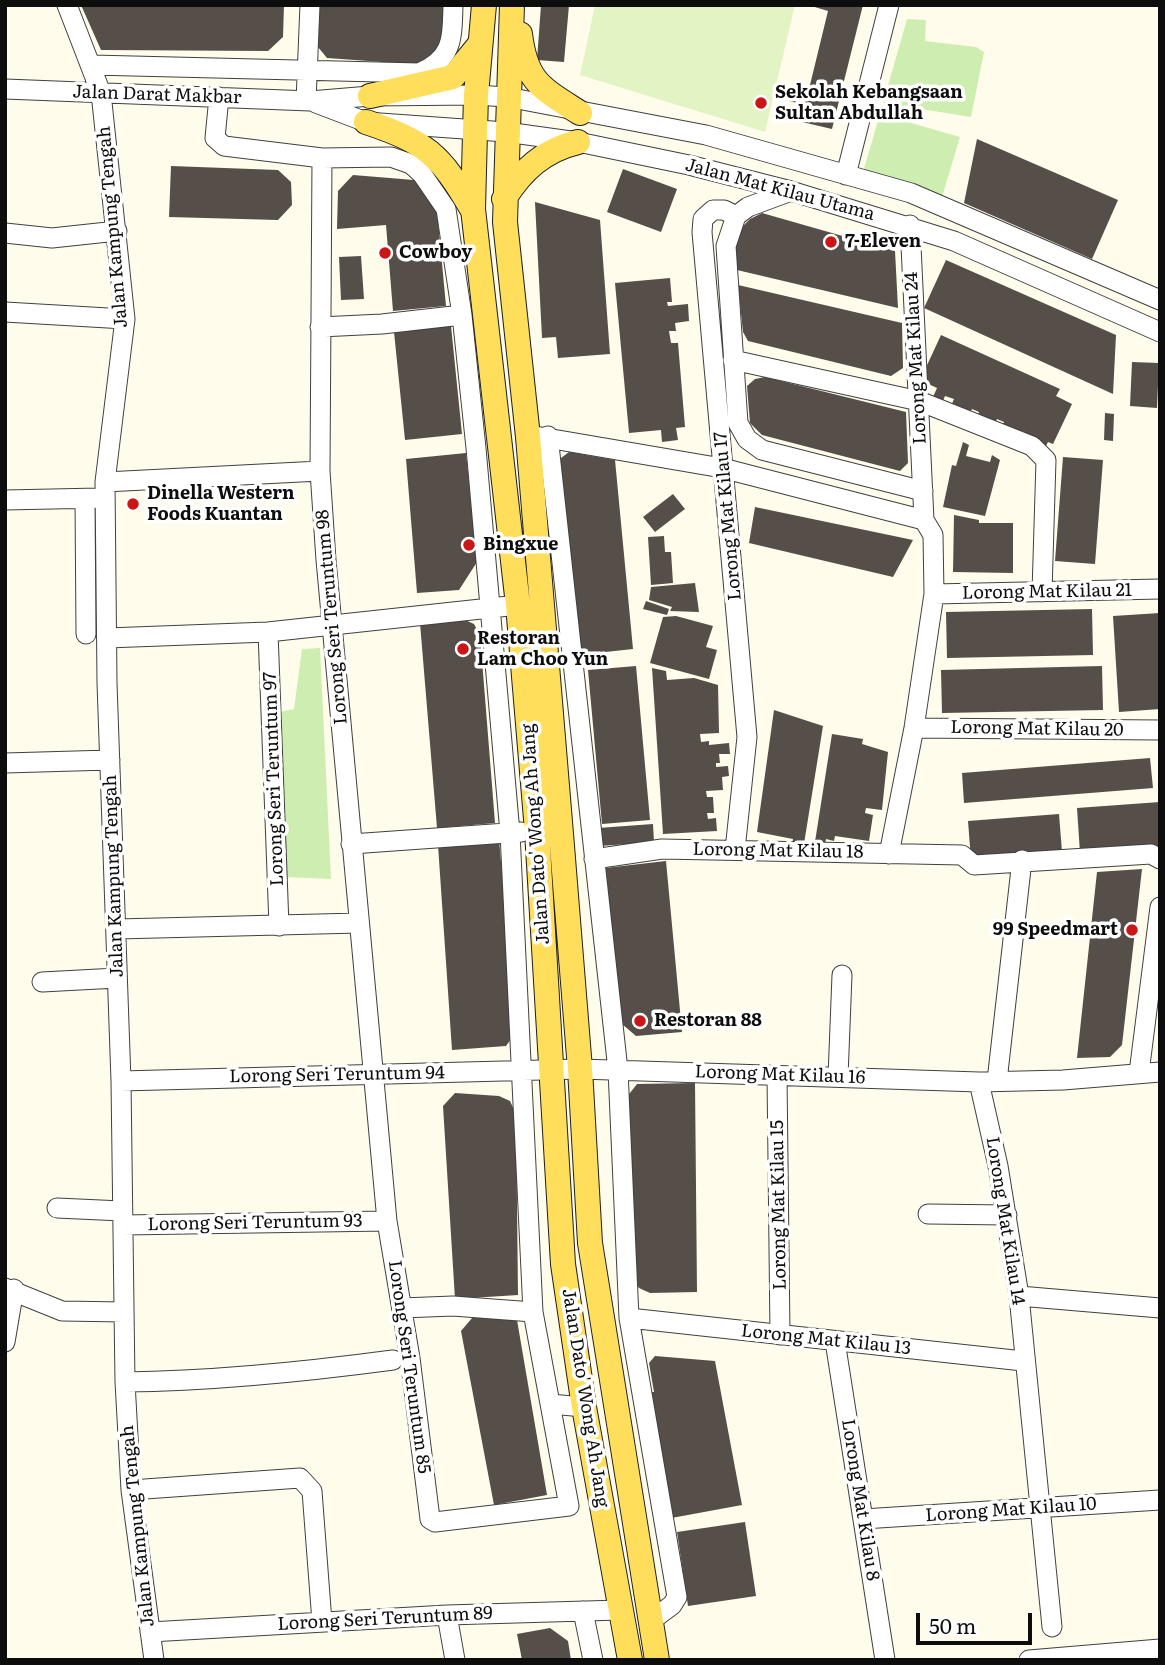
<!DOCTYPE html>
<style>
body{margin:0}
#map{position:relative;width:1165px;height:1665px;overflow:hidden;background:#fffcec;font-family:Literata,serif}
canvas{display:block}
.frame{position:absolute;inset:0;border:7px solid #0d0d0d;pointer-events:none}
.scale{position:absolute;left:916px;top:1613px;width:116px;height:32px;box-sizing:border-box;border:4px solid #0d0d0d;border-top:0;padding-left:9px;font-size:21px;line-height:24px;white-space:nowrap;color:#0d0d0d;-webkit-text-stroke:5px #fff;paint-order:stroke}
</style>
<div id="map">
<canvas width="1165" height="1665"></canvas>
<div class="frame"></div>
<div class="scale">50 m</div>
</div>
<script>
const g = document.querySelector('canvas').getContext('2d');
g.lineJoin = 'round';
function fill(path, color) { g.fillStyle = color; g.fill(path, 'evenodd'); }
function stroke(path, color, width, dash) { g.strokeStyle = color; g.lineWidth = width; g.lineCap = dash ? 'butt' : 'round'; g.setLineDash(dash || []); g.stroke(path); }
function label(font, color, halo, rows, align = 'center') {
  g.font = font + ' Literata,serif'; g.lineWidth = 7; g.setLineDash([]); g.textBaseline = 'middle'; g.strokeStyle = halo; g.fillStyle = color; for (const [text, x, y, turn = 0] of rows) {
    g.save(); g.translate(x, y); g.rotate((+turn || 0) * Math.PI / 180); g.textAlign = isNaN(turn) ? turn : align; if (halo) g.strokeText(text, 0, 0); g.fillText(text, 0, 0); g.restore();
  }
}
fill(new Path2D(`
 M907,19L926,20L925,41L976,47L984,52L971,117L883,103Z
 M880,114L960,137L942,197L863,172Z
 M320,648L331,879L285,877L279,712L294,709L302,649Z`), '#ceeeb1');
fill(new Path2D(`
 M595,5H795L765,132L580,75Z`), '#e2f4c4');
fill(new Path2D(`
 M81,5H284L283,37L268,51L101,50Z
 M320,5L445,7L443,49L424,65L327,58L318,47Z
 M541,5H569L564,62L537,60Z
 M808,5H863L832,129L802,122L806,105L789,101L793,86L809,89L828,11Z
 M977,139L1118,200L1092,259L964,203Z
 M171,166L278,170L291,182L292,205L278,220L169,217Z
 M623,169L677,189L661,232L607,212Z
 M353,175L414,180L437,210L446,306L393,311L386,225L337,229L338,191Z
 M535,202L600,220L610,354L558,358L556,337L542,338Z
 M762,213L895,251L898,308L737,270L735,247L739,230L750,219Z
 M361,256L364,299L341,300L339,257Z
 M946,260L1116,335L1113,394L924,308Z
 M670,278L672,302H667L668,306L688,304L689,321L675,323L676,331H669L671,343H678L685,427L676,428L678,440L662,442L661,430L629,433L615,283Z
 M738,285L902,323L903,368L891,376L748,341L743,332Z
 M451,326L462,434L405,440L394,332Z
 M941,335L1060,389L1056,396L1072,404L1053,444L1048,442L1046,446L1022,440L1025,432L1022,431L1019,439L1001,430L1004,422L997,419L994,426L977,418L979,412L972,409L969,415L951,406L954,399L945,396L943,401L933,397L937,388L924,382L922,376Z
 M1132,362L1159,363L1157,408L1130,406Z
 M765,377L906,412L908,463L900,471L762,435L750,423L747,386L755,379Z
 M1105,413L1114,414L1113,441L1104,440Z
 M963,442L969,445L966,456L990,462L992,455L1000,460L985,516L943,507L952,465L956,466Z
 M569,452L615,460L633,649L578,655L556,467L561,458Z
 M466,453L477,562L459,590L417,593L406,459Z
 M1063,457L1103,460L1095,564L1055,561Z
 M673,494L685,509L655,532L643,517Z
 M755,507L913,540L893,577L749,543Z
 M954,515L979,520V523H1013V573L953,572Z
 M664,536L665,552H671L673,583L651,585L648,537Z
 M695,583L699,612L670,611L672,607L649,600L651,587Z
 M646,601L669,609L667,615L643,609Z
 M1092,609L1093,655L947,658L946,612Z
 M1160,613V709L1119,712L1113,616Z
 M676,616L713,626L706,647L717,650L709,679L650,663L663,617Z
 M463,619L474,624L480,635L495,823L437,828L420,623Z
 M636,666L650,820L602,824L588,670Z
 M1102,666L1103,710L942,713L941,670Z
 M652,668L666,671L667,680L694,678L718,685L719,733L700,734L701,742L709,741V745L729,743L730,754H719L720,763H716V767L728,766L729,776L722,777L723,790L706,791L707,797H713L714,813H707L708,819L716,818L717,831L663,834Z
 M774,710L823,726L803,850L792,849L793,839L757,832Z
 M832,734L863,739L862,744L888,752L882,810L866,808L865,813L873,815L869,841L835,836L834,841L826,839L824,850L814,848Z
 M1150,758L1153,788L964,803L962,773Z
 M1160,802V847L1080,853L1077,808Z
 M1059,814L1062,852L971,860L968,821Z
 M653,824L654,842L600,846L598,828Z
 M499,839L516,1032L506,1046L452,1050L438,845Z
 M666,861L682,1032L636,1036L622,1024L605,868Z
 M1142,869L1122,1045L1110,1057L1077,1058L1097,872Z
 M695,1083L697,1292L650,1293L639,1288L632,1278L626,1098L637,1084Z
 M455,1093L499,1096L510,1101L516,1114L518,1295L455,1299L443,1106Z
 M478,1311L517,1320L547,1495L494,1505L461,1331Z
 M655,1356L715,1361L742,1505L666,1519L649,1392H654L649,1363Z
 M745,1522L756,1596L688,1606L677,1532Z
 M550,1628L568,1641L571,1660H522L517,1634Z`), '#564e48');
const minor = new Path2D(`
 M67,5L101,93L125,319L105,482L107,683L121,1081L125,1382L131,1490L154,1660
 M92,65L419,73C453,59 452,39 453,5
 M5,89L310,101L370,96L476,95L507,97L706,135L911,193L1160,300
 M219,97L215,138L224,146L322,158L391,157L411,164L422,174L446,209L462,315L476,448L510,833L533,1312L569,1506L435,1522L430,1519L410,1358L387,1221L326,560L320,471L322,158
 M306,101L310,5
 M316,103L366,122L506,132L578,142L689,165L791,191L954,241L1160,332
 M846,175L889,5
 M791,191L748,207L736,216L726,246L738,423L747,439L762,450L923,491
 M5,233L52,238L117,231
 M5,312L125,319
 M320,327L382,324L462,315
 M733,360L919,401L1032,446L1046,460L1042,592
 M535,436L722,468L924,520
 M548,436L618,1070L629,1318L677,1597L672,1605L649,1622
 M105,482L320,471
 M85,499L86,634
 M5,500L99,498
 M934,594L1160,589
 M268,632L279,926
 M107,638L268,632L518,605
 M914,728L1160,730
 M5,763L110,760
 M351,844L521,832
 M735,850L747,737L702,232L703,219L713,210H724L736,216
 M889,854L914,728L934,594L933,535L924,520L910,225
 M594,859L662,849L962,855L974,865L1151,854L1160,859
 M117,929L359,923
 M42,982L117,978
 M1139,1073L1160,907
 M777,1075L780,1335
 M838,1077L842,975
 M121,1081L580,1069L979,1082L1063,1080L1160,1072
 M997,1081L1022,860
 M979,1082L998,1166L1019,1296L1052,1627
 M57,1208L122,1211
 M928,1214L1007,1215
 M123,1225L387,1221
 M5,1288L62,1311L124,1312
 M1019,1296L1160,1308
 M402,1308L453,1306L533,1312
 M629,1318L1023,1361
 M835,1341L885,1660
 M5,1342L14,1289
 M125,1382C215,1381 303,1372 393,1360
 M550,1404L584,1407
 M131,1490L300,1478L312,1491L322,1622
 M863,1519L1160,1500
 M583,1611L593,1660
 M447,1615L455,1660
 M150,1632L447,1615L620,1610
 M1029,1660L1160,1649`);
const major = new Path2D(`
 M484,5L476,95L473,209L518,605L537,831L563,1264L584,1407L630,1660
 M512,5L505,222L528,437L562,846L580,1069L590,1243L657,1660
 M520,34C526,82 541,88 580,113
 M370,96L453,77L480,44
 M366,122C426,142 440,154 472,209
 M504,199C522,170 544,150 578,142`);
stroke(minor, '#404040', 21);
stroke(major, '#1e1e1e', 26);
stroke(minor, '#fff', 19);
stroke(major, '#ffde5c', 24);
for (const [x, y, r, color] of [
 [761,103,7,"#cb1617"],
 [831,242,7,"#cb1617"],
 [385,253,7,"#cb1617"],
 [133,504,7,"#cb1617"],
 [469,545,7,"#cb1617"],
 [463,649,7,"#cb1617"],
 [1132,930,7,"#cb1617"],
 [640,1021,7,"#cb1617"]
]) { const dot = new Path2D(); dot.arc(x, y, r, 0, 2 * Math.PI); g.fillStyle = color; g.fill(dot); stroke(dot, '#fff', 2.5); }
label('bold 18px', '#0d0d0d', '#fff', [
 ["Sekolah Kebangsaan",775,93],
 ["Sultan Abdullah",775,114],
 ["7-Eleven",845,242],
 ["Cowboy",399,253],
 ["Dinella Western",147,494],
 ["Foods Kuantan",147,515],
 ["Bingxue",483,545],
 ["Restoran",477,639],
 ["Lam Choo Yun",477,660],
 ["99 Speedmart",1118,930,"right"],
 ["Restoran 88",654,1021]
], 'left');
label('18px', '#0d0d0d', '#fff', [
 ["Jalan Darat Makbar",157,95,2],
 ["Jalan Mat Kilau Utama",780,190,15],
 ["Jalan Kampung Tengah",113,227,-95],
 ["Lorong Mat Kilau 24",916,358,-93],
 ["Lorong Mat Kilau 17",728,516,-95],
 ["Lorong Mat Kilau 21",1047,592,-1],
 ["Lorong Seri Teruntum 98",332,617,-95],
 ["Lorong Mat Kilau 20",1037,729,1],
 ["Lorong Seri Teruntum 97",274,779,-92],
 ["Jalan Dato' Wong Ah Jang",536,834,-94],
 ["Lorong Mat Kilau 18",778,851,1],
 ["Jalan Kampung Tengah",114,876,-92],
 ["Lorong Seri Teruntum 94",337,1075,-1],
 ["Lorong Mat Kilau 16",780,1075,2],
 ["Lorong Mat Kilau 15",779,1205,-91],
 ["Lorong Mat Kilau 14",1005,1221,81],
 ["Lorong Seri Teruntum 93",255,1223,-1],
 ["Lorong Mat Kilau 13",826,1340,6],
 ["Lorong Seri Teruntum 85",409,1367,82],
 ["Jalan Dato' Wong Ah Jang",585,1398,81],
 ["Lorong Mat Kilau 8",860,1500,81],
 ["Lorong Mat Kilau 10",1011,1510,-4],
 ["Jalan Kampung Tengah",138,1526,-96],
 ["Lorong Seri Teruntum 89",385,1619,-3]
]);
</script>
